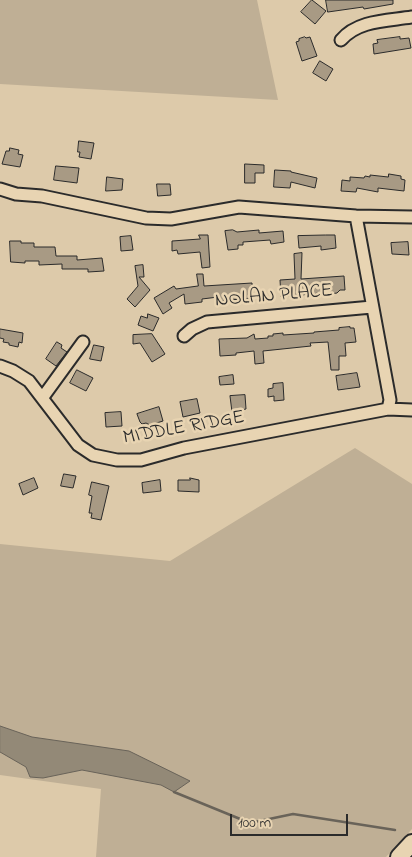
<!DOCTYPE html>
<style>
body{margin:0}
#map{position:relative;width:412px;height:857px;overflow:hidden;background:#ddcaaa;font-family:"Indie Flower",sans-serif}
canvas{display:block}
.scale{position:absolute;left:230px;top:814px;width:118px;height:22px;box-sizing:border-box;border:2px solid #2b2b2b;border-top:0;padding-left:6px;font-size:15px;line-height:18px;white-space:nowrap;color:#2b2b2b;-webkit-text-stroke:4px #e8d4b2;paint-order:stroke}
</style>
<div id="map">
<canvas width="412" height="857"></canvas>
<div class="scale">100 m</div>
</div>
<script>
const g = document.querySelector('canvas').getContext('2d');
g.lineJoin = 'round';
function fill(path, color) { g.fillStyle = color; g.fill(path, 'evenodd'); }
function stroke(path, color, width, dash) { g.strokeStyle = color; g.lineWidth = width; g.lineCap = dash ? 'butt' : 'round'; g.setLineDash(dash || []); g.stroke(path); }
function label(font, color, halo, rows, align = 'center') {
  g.font = font + ' "Indie Flower",sans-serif'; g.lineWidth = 5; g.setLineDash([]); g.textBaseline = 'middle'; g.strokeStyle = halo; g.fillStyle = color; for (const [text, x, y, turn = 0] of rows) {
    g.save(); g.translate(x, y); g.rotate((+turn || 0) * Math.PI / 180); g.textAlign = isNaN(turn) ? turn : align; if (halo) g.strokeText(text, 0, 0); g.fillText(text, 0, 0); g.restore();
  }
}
fill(new Path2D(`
 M0,0H257L278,100L0,84Z
 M355,448L412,484V829L386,857H96L101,789L0,775V544L170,561Z`), '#bfaf95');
const water = new Path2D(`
 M0,726L32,737L129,751L190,781L174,792L161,785L82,770L43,778L30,777L26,767L0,752Z`);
fill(water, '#938977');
stroke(water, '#696359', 1);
stroke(new Path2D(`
 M174,792L250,823L293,814L395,830`), '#696359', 2.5);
const building = new Path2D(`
 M312,0L326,11L315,24L301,12Z
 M326,0H393V4L364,9L363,7L328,12Z
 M305,37L306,38L310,37L317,56L302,61L296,42L299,41V39Z
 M400,37V39L409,38L411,48L374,54L373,44L378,43L377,40Z
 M320,61L333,69L326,81L313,73Z
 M79,141L94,143L91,159L79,157L80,152H78Z
 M10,148L19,150L18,154L23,155L20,167L2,164L6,151H9Z
 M245,164L264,165V173H255V183H245Z
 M56,166L79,168L77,183L54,180Z
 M275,170L291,171V172L317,178L315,188L291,182L290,188L274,187Z
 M389,174L401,176V179L405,180L404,191L378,188V192L357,188L356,192L341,191L342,180L350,181V177L364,178L365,176L370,177V175L388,177Z
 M107,177L123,179L122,190L106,191Z
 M157,184H170L171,195L158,196Z
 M233,230L237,232L259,230V233L283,231L284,242L271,244L270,240L243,242V245H238V249L228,250L225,231Z
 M199,235H208L210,267L202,268L200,252L178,254L177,250L172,251V241L200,239Z
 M326,235H335L336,248L321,250V246L299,248L298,236Z
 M131,236L133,250L121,251L120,237Z
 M10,241H21V243H34V247H55L56,256H77V260L102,258L104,271L88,272V269H62V264L39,265V261H25V263L11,262Z
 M408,242L409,255L392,254L391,243Z
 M302,253L301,279L344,276L345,290H340L337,293L330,294V292L281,297L280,280L295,279L294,254Z
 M143,265L144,277H139L150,290L135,307L127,299L138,286L135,266Z
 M197,274H203L204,286L252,283L253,298L218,301V297L202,299V302L185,304L184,294L169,303L172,308L163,314L154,298L174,286L176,289L198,286Z
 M148,314L159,318L153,331L138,325L141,316L147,318Z
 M350,327V328H354L356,342L345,343L346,356H339V370H331L328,342L310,343L311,346L263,351L264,363L255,364L254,351L236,353V355L220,356L219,339L247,338L254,334L255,339L268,338V336H273V334L283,333V335L314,333V332L339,330V328Z
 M0,329L23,333L22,343L19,342L18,347L9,345V343L3,342L4,339L0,338Z
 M152,334L165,354L152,362L140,343L133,344V335Z
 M57,342L62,345L61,348L67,352L56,366L46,359Z
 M94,345L104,347L101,361L90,359Z
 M77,370L93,378L86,391L70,383Z
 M357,373L360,387L338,390L336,376Z
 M233,375L234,384L220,385L219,377Z
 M283,383L284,400L274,401V396L268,397V389L273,388V384Z
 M245,395L246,409L232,412L230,396Z
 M197,399L200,413L183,417L180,402Z
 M159,407L163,421L150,425L146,423L142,424L140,422L137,414Z
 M121,412L122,426L106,427L105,413Z
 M64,474L76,476L73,488L61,486Z
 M34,478L38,488L23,495L19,484Z
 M190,478L199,480V492L178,491V480H190Z
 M160,480L161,491L143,493L142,483Z
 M92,482L109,486L101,520L91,518L92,513H89L92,496L89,495Z`);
fill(building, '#a89a84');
stroke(building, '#2b2b2b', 1);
const minor = new Path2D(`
 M341,40C358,20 387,21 412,17
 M0,189L16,194L42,196L146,218L171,219L239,207L356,216L412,217
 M356,216L390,400L388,409
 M184,336L192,329L207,322L372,307
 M0,366L13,371L29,381L78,445L93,455L117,460H141L184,448L388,409L412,410
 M43,397L83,342`);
const highway = new Path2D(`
 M399,857L412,843`);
stroke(minor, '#2b2b2b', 15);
stroke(highway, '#2b2b2b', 20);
stroke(minor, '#e8d4b2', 11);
stroke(highway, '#e8d4b2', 16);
label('20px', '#2b2b2b', '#e8d4b2', [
 ["NOLAN PLACE",274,297,-5],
 ["MIDDLE RIDGE",184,429,-10]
]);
</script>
